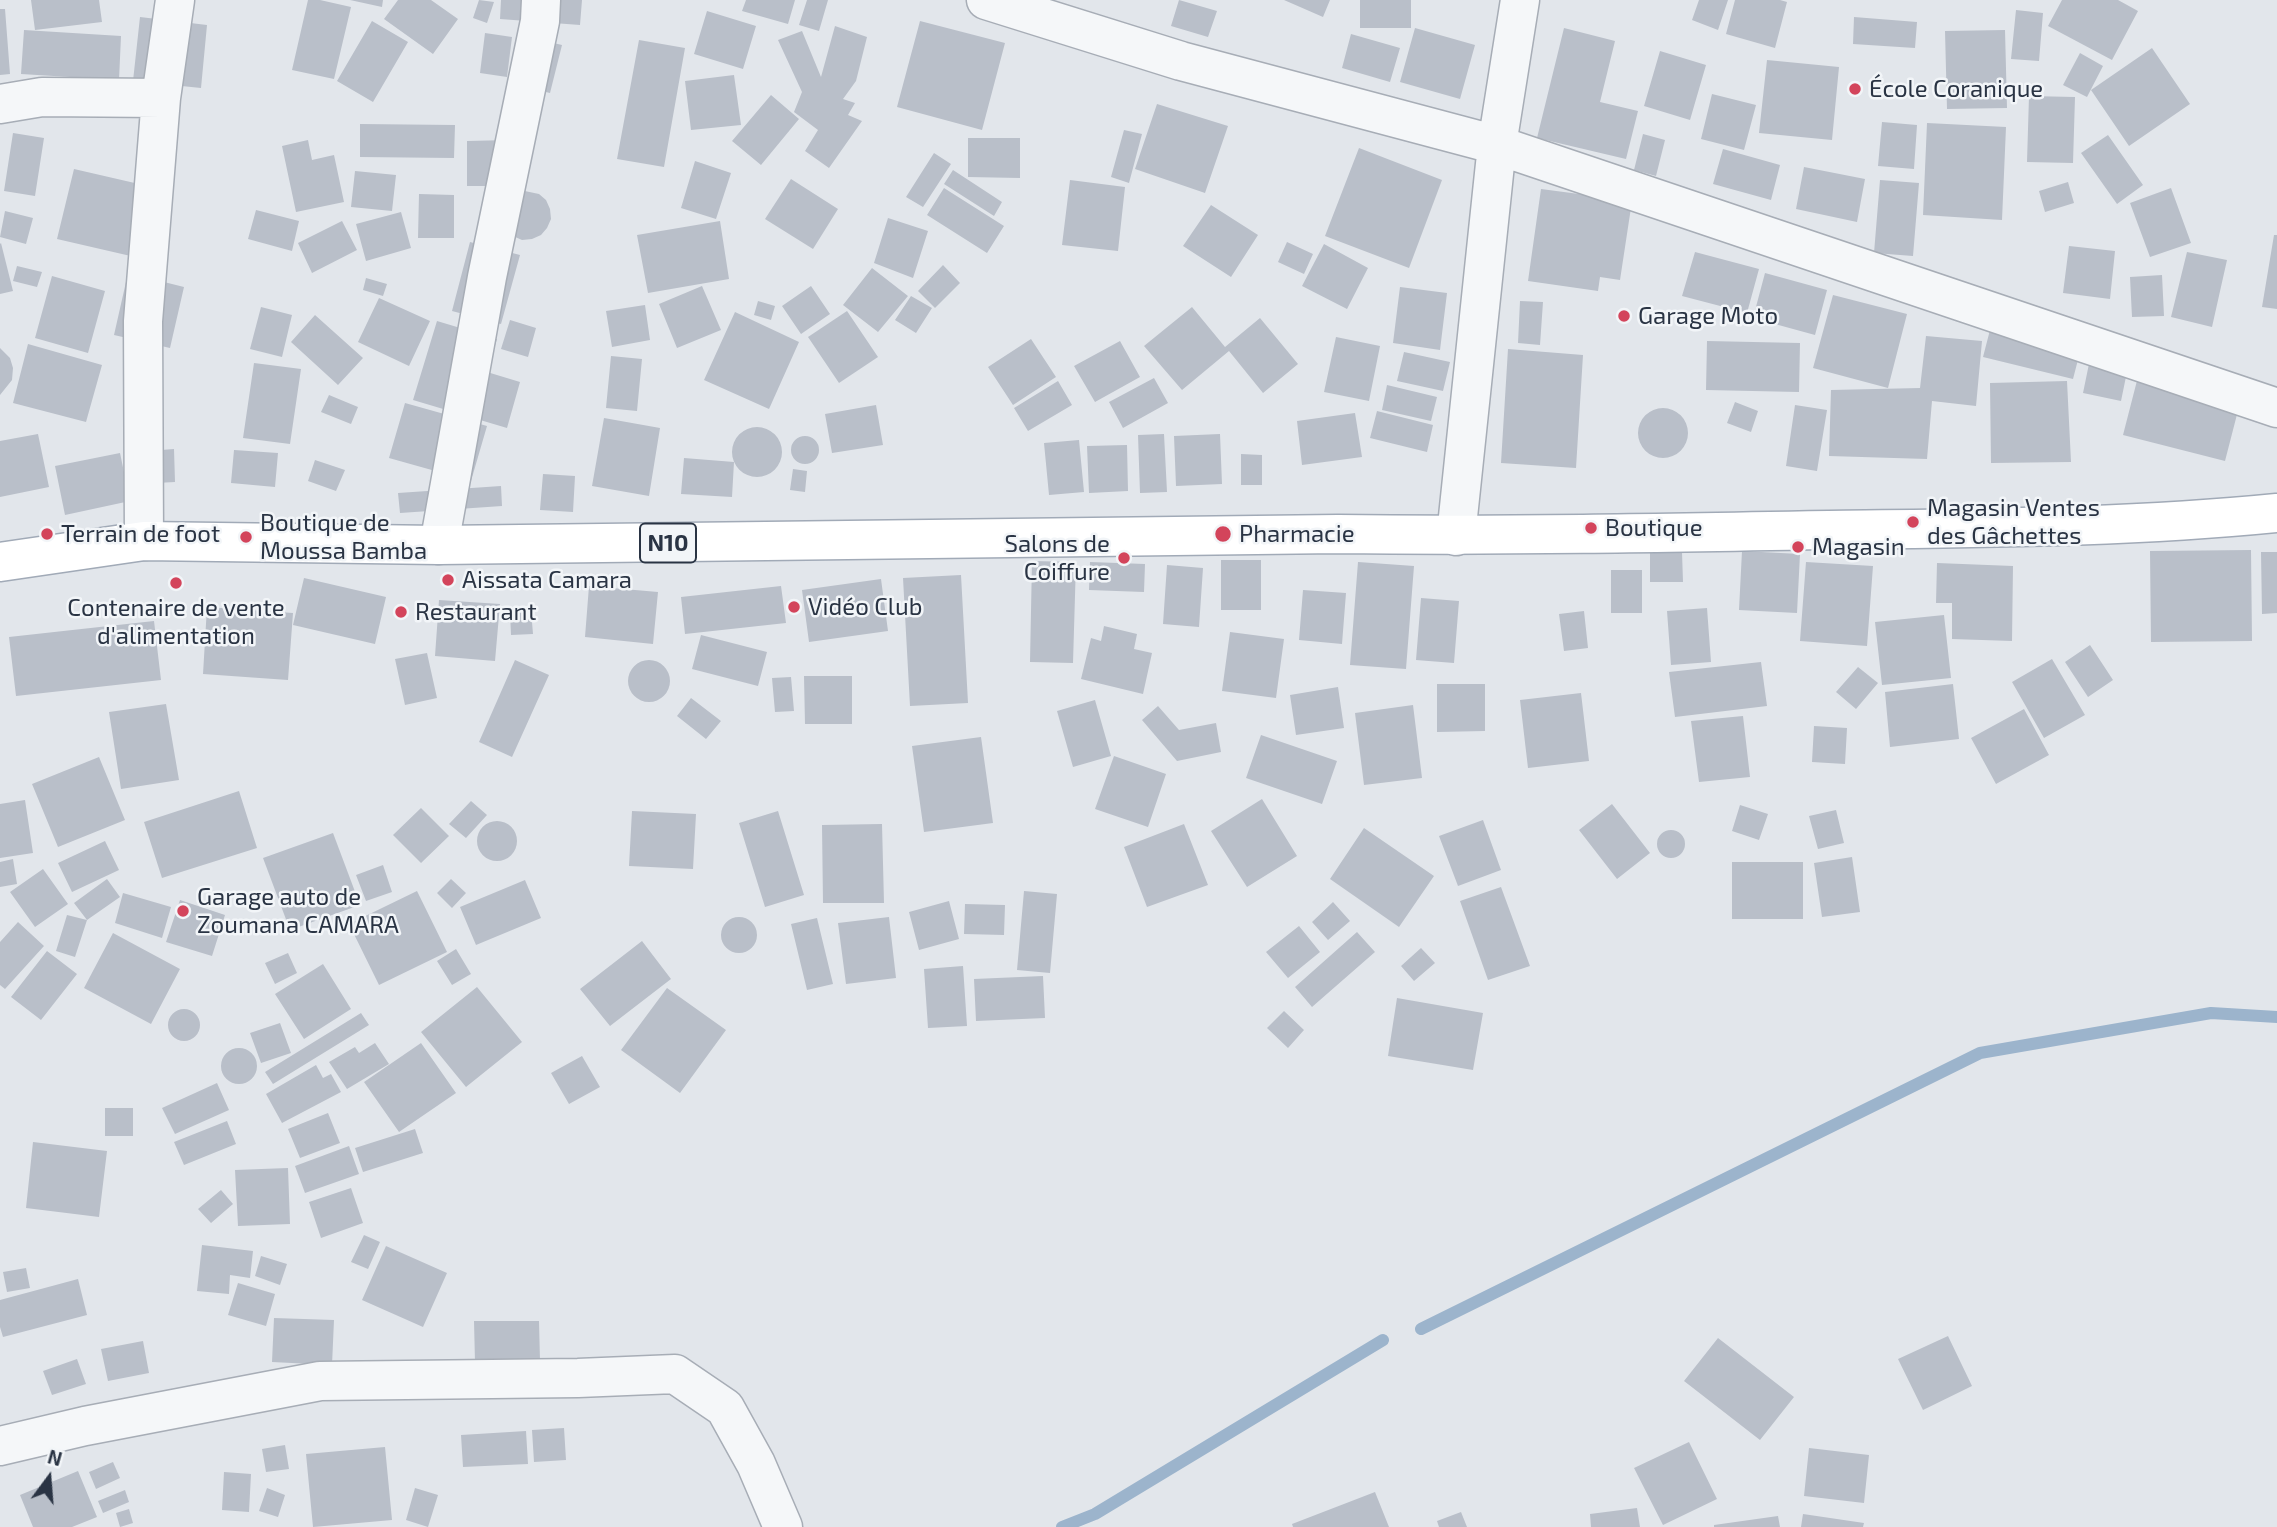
<!DOCTYPE html>
<meta charset="utf-8">
<style>
body{margin:0}
#map{position:relative;width:2277px;height:1527px;overflow:hidden;background:#e2e6eb;font-family:"Exo 2",sans-serif}
canvas{display:block}
.north{position:absolute;left:14px;top:1443px;width:70px;height:70px;-webkit-text-stroke:5px #f2f5f8;paint-order:stroke;rotate:16deg;font-size:19px;font-weight:700;line-height:28px;text-align:center;color:#2a3444}
.north::after{content:'';display:block;margin:auto;width:24px;height:32px;background:#2a3444;clip-path:polygon(50% 0,100% 100%,50% 72%,0 100%)}
</style>
<div id="map">
<canvas width="2277" height="1527"></canvas>
<div class="north">N</div>
</div>
<script>
const g = document.querySelector('canvas').getContext('2d');
g.lineJoin = 'round';
function stroke(path, color, width, dash) { g.strokeStyle = color; g.lineWidth = width; g.lineCap = dash ? 'butt' : 'round'; g.setLineDash(dash || []); g.stroke(path); }
function fill(path, color) { g.fillStyle = color; g.fill(path, 'evenodd'); }
function label(font, color, halo, rows, align = 'center') {
  g.font = font + ' "Exo 2",sans-serif'; g.lineWidth = 5; g.setLineDash([]); g.textBaseline = 'middle'; g.strokeStyle = halo; g.fillStyle = color; for (const [text, x, y, turn = 0] of rows) {
    g.save(); g.translate(x, y); g.rotate((+turn || 0) * Math.PI / 180); g.textAlign = isNaN(turn) ? turn : align; if (halo) g.strokeText(text, 0, 0); g.fillText(text, 0, 0); g.restore();
  }
}
stroke(new Path2D(`
 M1421,1329L1980,1053L2211,1013L2277,1017
 M1062,1527L1095,1514L1383,1340`), '#9cb4cc', 12);
fill(new Path2D(`
 M31,0H99L102,22L35,30Z
 M308,0H320L351,7L334,79L292,70Z
 M350,0H383L382,7Z
 M398,0H431L458,19L433,54L384,19Z
 M479,0L494,2L487,23L473,18Z
 M501,0H582L580,25L500,19Z
 M746,0H795L788,24L742,11Z
 M807,0H828L819,31L799,25Z
 M1179,0L1217,11L1208,37L1171,26Z
 M1284,0H1330L1323,17Z
 M1360,0H1411V28H1360Z
 M1699,0H1728L1718,30L1692,20Z
 M1735,0H1780L1787,2L1775,48L1726,34Z
 M2062,0H2118L2138,11L2112,60L2048,26Z
 M0,9H5L10,74L0,75Z
 M2016,10L2043,13L2039,61L2011,59Z
 M707,11L756,26L743,69L694,54Z
 M140,17L207,25L201,88L133,81Z
 M1854,17L1917,22L1915,48L1853,44Z
 M372,21L408,42L373,102L337,81Z
 M920,21L1005,43L982,130L897,107Z
 M835,26L867,37L856,81L843,99L855,103L848,115L862,121L829,168L805,151L818,130L794,112L802,92L778,40L802,31L821,77Z
 M1415,28L1475,45L1460,99L1400,82Z
 M1564,28L1615,41L1600,102L1638,111L1626,159L1537,138Z
 M24,30L121,36L119,80L21,74Z
 M2005,30L2007,108L1947,109L1945,31Z
 M485,33L512,37L507,77L480,73Z
 M1351,34L1400,48L1390,82L1342,68Z
 M524,36L562,45L550,93L513,84Z
 M639,40L685,48L664,167L617,159Z
 M2152,48L2190,104L2129,146L2091,90Z
 M1660,51L1706,65L1690,120L1644,106Z
 M2080,53L2103,66L2087,97L2063,85Z
 M1767,60L1839,67L1832,140L1759,133Z
 M734,75L741,125L691,130L685,81Z
 M1712,94L1756,105L1744,150L1701,139Z
 M771,95L799,119L761,165L732,141Z
 M2029,96L2075,97L2073,163L2027,162Z
 M1157,104L1228,126L1205,193L1135,169Z
 M1882,122L1917,125L1914,169L1878,166Z
 M1927,123L2006,127L2002,220L1923,215Z
 M360,124L455,125L454,158L360,157Z
 M1124,130L1142,134L1129,183L1111,177Z
 M13,133L44,138L35,196L4,191Z
 M1643,134L1665,140L1656,176L1634,170Z
 M2108,135L2143,185L2117,204L2081,153Z
 M968,138H1020V178L968,177Z
 M308,140L312,160L334,155L344,202L296,212L282,146Z
 M510,140L511,186H467V141Z
 M1359,148L1442,180L1409,268L1325,236Z
 M1723,149L1780,165L1771,200L1713,184Z
 M934,153L951,164L923,207L906,197Z
 M695,161L731,173L716,219L681,208Z
 M1804,167L1865,179L1857,222L1796,209Z
 M74,169L165,190L148,260L57,239Z
 M953,170L1002,202L994,216L944,184Z
 M355,171L396,175L392,211L351,207Z
 M791,179L838,209L813,249L765,219Z
 M1070,180L1125,187L1118,251L1062,245Z
 M1880,180L1919,183L1913,256L1874,253Z
 M2068,182L2074,203L2045,212L2039,191Z
 M944,188L1004,226L987,253L927,215Z
 M2171,188L2191,243L2150,257L2130,203Z
 M1541,189L1632,201L1620,280L1600,277L1598,291L1528,281Z
 M520,190L539,194L546,200L550,209L551,219L547,228L541,235L532,239L522,240L513,236Z
 M419,194L454,195V238H418Z
 M1211,205L1258,235L1231,277L1183,246Z
 M256,210L299,221L292,251L248,239Z
 M5,211L33,218L26,244L0,237Z
 M401,212L411,248L366,261L356,224Z
 M888,218L928,231L913,278L874,263Z
 M342,221L357,250L312,273L298,243Z
 M720,221L729,279L648,293L637,235Z
 M2274,235H2277V309L2262,307Z
 M470,242L520,255L501,324L452,311Z
 M1287,242L1313,254L1304,274L1278,262Z
 M1,243L13,291L0,294V244Z
 M1324,244L1368,268L1347,309L1302,286Z
 M2069,246L2115,251L2110,299L2063,293Z
 M1695,252L1759,269L1747,313L1682,296Z
 M2187,252L2227,260L2212,327L2171,317Z
 M943,265L960,283L935,308L918,291Z
 M17,266L42,272L37,287L13,281Z
 M872,268L908,296L878,332L843,305Z
 M128,273L184,287L170,348L114,335Z
 M1765,273L1827,290L1815,335L1753,318Z
 M2162,275L2164,316L2132,317L2130,277Z
 M52,276L105,291L88,353L35,338Z
 M366,278L387,284L383,296L363,290Z
 M702,286L721,330L677,348L659,304Z
 M811,286L830,314L801,334L782,306Z
 M1400,287L1447,293L1440,350L1393,343Z
 M1833,295L1907,314L1888,388L1813,368Z
 M911,296L932,308L916,333L895,320Z
 M379,298L430,321L409,366L358,342Z
 M758,301L775,306L771,320L754,315Z
 M1520,301L1543,302L1540,345L1518,343Z
 M645,305L650,340L612,347L606,311Z
 M261,307L292,315L282,357L250,349Z
 M1192,307L1225,347L1260,318L1298,364L1263,393L1229,351L1182,390L1144,346Z
 M847,311L878,357L839,383L808,337Z
 M735,312L799,342L769,409L704,380Z
 M315,315L363,358L338,385L291,342Z
 M510,320L536,328L528,357L501,349Z
 M437,321L497,339L487,372L520,382L507,428L413,400Z
 M1990,330L2080,352L2073,379L1983,357Z
 M1926,336L1982,341L1976,406L1932,401L1927,459L1829,456L1831,390L1920,388Z
 M1336,337L1380,346L1369,401L1324,392Z
 M1031,339L1056,377L1013,405L988,367Z
 M1120,341L1140,377L1095,402L1074,366Z
 M1707,341L1800,343L1799,392L1706,390Z
 M28,344L102,365L86,422L13,403Z
 M0,348L10,358L13,368L12,380L0,395Z
 M1508,349L1583,355L1576,468L1501,463Z
 M1404,352L1450,362L1443,391L1397,381Z
 M2091,354L2129,362L2121,401L2083,393Z
 M611,356L642,359L637,411L606,408Z
 M254,363L301,369L290,444L243,438Z
 M2140,369L2242,395L2225,461L2123,435Z
 M1154,378L1168,403L1123,428L1109,402Z
 M1058,381L1072,405L1028,431L1014,408Z
 M2067,381L2071,462L1991,463L1990,383Z
 M1387,385L1437,397L1431,421L1382,410Z
 M329,395L358,407L351,424L321,412Z
 M1735,402L1758,411L1751,432L1727,423Z
 M405,403L487,426L471,481L389,458Z
 M876,405L883,445L832,453L825,414Z
 M1795,405L1827,410L1817,471L1786,466Z
 M1638 433a25 25 0 1 1 50 0a25 25 0 1 1-50 0Z
 M1377,411L1433,425L1427,452L1370,438Z
 M1355,413L1362,457L1302,465L1297,421Z
 M604,418L660,428L649,496L592,486Z
 M732 452a25 25 0 1 1 50 0a25 25 0 1 1-50 0Z
 M38,434L49,487L0,497V441Z
 M1164,434L1167,492L1140,493L1138,435Z
 M1220,434L1222,484L1176,486L1174,436Z
 M791 450a14 14 0 1 1 28 0a14 14 0 1 1-28 0Z
 M1079,440L1084,492L1049,495L1044,443Z
 M1127,445L1128,491L1089,493L1087,446Z
 M174,449L175,482L137,484L135,452Z
 M234,450L278,453L275,487L231,483Z
 M120,453L130,501L65,515L55,466Z
 M1241,454L1262,455V485H1241Z
 M684,458L734,462L732,497L681,494Z
 M315,460L345,470L336,491L308,481Z
 M793,469L807,471L805,492L790,490Z
 M543,474L575,476L573,512L540,510Z
 M501,486L502,506L400,513L398,493Z
 M2251,550L2252,641L2151,642L2150,551Z
 M1742,551L1800,554L1797,613L1739,610Z
 M1650,552H1682L1683,582H1650Z
 M2261,552H2277V613L2262,614Z
 M1221,560H1261V610H1221Z
 M1032,561L1076,562L1073,663L1030,662Z
 M1090,562L1145,564L1144,592L1089,590Z
 M1358,562L1414,566L1406,669L1350,665Z
 M1806,562L1873,566L1867,646L1800,641Z
 M1937,563L2013,566L2012,641L1952,639V603H1936Z
 M1167,565L1203,568L1199,627L1163,624Z
 M1611,570H1642V613H1611Z
 M961,575L968,703L910,706L903,578Z
 M304,578L386,597L375,644L293,625Z
 M881,579L888,631L809,642L802,590Z
 M589,586L658,592L653,644L585,637Z
 M781,586L786,623L685,634L681,597Z
 M1303,590L1346,593L1342,644L1299,640Z
 M1421,598L1459,601L1454,663L1416,660Z
 M439,600L500,604L495,661L435,656Z
 M207,607L293,613L288,680L203,674Z
 M1707,608L1711,662L1671,665L1667,611Z
 M531,610L533,634L511,635L510,612Z
 M1584,611L1588,648L1564,651L1559,614Z
 M1944,615L1951,678L1882,685L1875,622Z
 M154,621L161,680L16,696L9,637Z
 M1104,626L1137,634L1134,649L1152,653L1143,694L1081,679L1091,638L1101,641Z
 M1230,632L1284,639L1276,698L1222,691Z
 M701,635L767,652L758,686L692,669Z
 M2090,645L2113,680L2088,697L2065,662Z
 M427,653L437,698L405,705L395,659Z
 M2052,659L2085,715L2044,738L2012,682Z
 M515,660L549,675L512,757L479,742Z
 M628 681a21 21 0 1 1 42 0a21 21 0 1 1-42 0Z
 M1761,662L1767,706L1675,717L1669,672Z
 M1858,667L1878,683L1856,709L1836,692Z
 M804,676H852V724H805Z
 M791,677L794,711L775,712L772,678Z
 M1437,684H1485V731L1437,732Z
 M1953,684L1959,739L1890,747L1885,692Z
 M1338,687L1344,728L1296,735L1290,695Z
 M1581,693L1589,761L1528,768L1520,700Z
 M691,698L721,721L706,739L677,716Z
 M1095,700L1111,756L1073,767L1057,711Z
 M166,704L179,780L121,789L109,712Z
 M1413,705L1422,778L1364,785L1355,713Z
 M1158,706L1179,730L1216,723L1221,752L1177,761L1142,720Z
 M2024,709L2049,755L1996,784L1971,738Z
 M1743,716L1750,777L1699,782L1691,721Z
 M1814,726L1847,728L1845,764L1812,762Z
 M1261,735L1337,761L1322,804L1246,778Z
 M981,737L993,823L924,832L912,746Z
 M1114,756L1166,774L1148,827L1095,809Z
 M99,757L125,820L58,847L32,784Z
 M239,791L257,848L162,878L144,822Z
 M1262,799L1297,856L1247,887L1211,831Z
 M25,800L33,853L0,858V804Z
 M471,801L487,815L466,838L449,824Z
 M1612,804L1650,853L1617,879L1579,830Z
 M1740,805L1768,814L1759,840L1732,831Z
 M421,808L449,836L421,863L393,835Z
 M1836,810L1844,843L1818,849L1809,816Z
 M632,811L696,814L693,869L629,866Z
 M778,811L804,895L765,907L739,823Z
 M1483,820L1501,870L1458,886L1439,836Z
 M477 841a20 20 0 1 1 40 0a20 20 0 1 1-40 0Z
 M882,824L884,903H823L822,825Z
 M1184,824L1208,885L1147,907L1124,847Z
 M1364,828L1434,876L1399,927L1330,879Z
 M1657 844a14 14 0 1 1 28 0a14 14 0 1 1-28 0Z
 M333,833L360,905L290,930L263,858Z
 M105,841L119,870L72,892L58,863Z
 M1852,857L1860,912L1822,917L1814,863Z
 M13,859L17,884L0,887V862Z
 M1732,862H1803V919H1732Z
 M383,865L392,892L366,901L356,875Z
 M43,869L68,904L35,927L10,892Z
 M107,879L120,897L87,920L74,903Z
 M451,879L466,893L452,908L437,893Z
 M525,880L541,918L476,945L460,907Z
 M1501,887L1530,966L1488,980L1460,901Z
 M417,891L447,952L379,985L349,924Z
 M1024,891L1057,894L1050,973L1017,970Z
 M123,893L171,907L162,938L115,923Z
 M180,900L225,915L212,956L166,942Z
 M949,901L959,939L919,950L909,912Z
 M1333,902L1350,921L1328,940L1312,922Z
 M965,904L1005,905L1004,935L964,934Z
 M67,915L87,920L75,957L56,951Z
 M889,917L896,978L846,984L838,923Z
 M721 935a18 18 0 1 1 36 0a18 18 0 1 1-36 0Z
 M817,918L833,984L807,990L791,924Z
 M18,922L44,946L5,989L0,985V942Z
 M1299,926L1320,952L1288,978L1266,952Z
 M1357,932L1375,952L1312,1007L1295,987Z
 M113,933L180,969L151,1024L84,988Z
 M642,941L671,979L610,1026L580,989Z
 M1421,948L1435,963L1414,981L1401,966Z
 M456,949L471,974L452,985L437,961Z
 M47,951L77,974L41,1020L11,997Z
 M288,953L297,973L275,984L265,963Z
 M323,964L351,1009L304,1039L275,994Z
 M963,966L967,1026L928,1028L924,969Z
 M1043,976L1045,1018L976,1021L974,979Z
 M477,987L522,1042L466,1087L421,1032Z
 M667,988L726,1030L680,1093L621,1050Z
 M1397,998L1483,1013L1473,1070L1388,1056Z
 M168 1025a16 16 0 1 1 32 0a16 16 0 1 1-32 0Z
 M1284,1011L1304,1030L1288,1048L1267,1028Z
 M361,1013L369,1025L273,1084L265,1072Z
 M280,1023L291,1053L261,1063L250,1033Z
 M375,1043L389,1064L347,1089L329,1062L355,1047L359,1053Z
 M421,1043L456,1093L399,1132L364,1082Z
 M221 1066a18 18 0 1 1 36 0a18 18 0 1 1-36 0Z
 M582,1056L600,1087L569,1104L551,1073Z
 M316,1065L323,1078L331,1074L341,1092L282,1123L266,1094Z
 M217,1083L229,1110L175,1134L162,1108Z
 M105,1108H133V1136H105Z
 M328,1113L340,1143L300,1158L288,1129Z
 M227,1121L236,1144L184,1165L174,1142Z
 M415,1129L423,1153L363,1172L355,1148Z
 M33,1142L107,1151L99,1217L26,1208Z
 M349,1146L359,1174L305,1193L295,1166Z
 M288,1168L290,1224L238,1226L235,1170Z
 M351,1188L363,1223L321,1238L309,1202Z
 M221,1190L233,1204L211,1223L198,1209Z
 M364,1235L380,1242L368,1269L351,1262Z
 M202,1245L253,1251L250,1278L230,1275L229,1294L197,1291Z
 M386,1246L447,1273L423,1327L362,1300Z
 M261,1256L287,1264L280,1285L255,1276Z
 M26,1268L30,1288L7,1292L3,1272Z
 M78,1279L87,1315L3,1337L0,1327V1300Z
 M238,1283L275,1294L266,1326L228,1315Z
 M274,1318L334,1320L332,1365L272,1362Z
 M474,1321H539L540,1361L475,1362Z
 M1948,1336L1972,1386L1923,1410L1898,1359Z
 M1718,1338L1794,1397L1760,1440L1684,1381Z
 M143,1341L149,1373L108,1381L101,1349Z
 M77,1359L86,1384L52,1395L43,1371Z
 M564,1428L566,1460L534,1462L532,1430Z
 M526,1431L528,1464L463,1467L461,1435Z
 M1689,1442L1717,1499L1663,1525L1634,1468Z
 M285,1445L289,1469L266,1472L262,1449Z
 M385,1447L392,1520L313,1527L306,1454Z
 M1809,1448L1869,1455L1864,1503L1804,1496Z
 M113,1462L120,1478L96,1489L89,1472Z
 M78,1471L97,1517L72,1527H33L20,1495Z
 M224,1472L251,1474L249,1512L222,1510Z
 M267,1488L285,1495L278,1517L259,1511Z
 M415,1488L438,1495L428,1527L406,1520Z
 M125,1490L129,1502L103,1513L98,1501Z
 M1375,1492L1389,1527H1293L1292,1524Z
 M1637,1508L1640,1527H1591L1590,1514Z
 M129,1509L133,1523L120,1527L116,1513Z
 M1461,1512L1467,1527H1439L1437,1521Z
 M1803,1514L1864,1523L1863,1527H1801Z
 M1778,1516L1780,1527H1714V1525Z`), '#b9bfc9');
const minor = new Path2D(`
 M986,0L1181,61L1497,145L2277,408
 M0,104L42,97L161,98
 M1456,536L1497,145L1520,0
 M144,541L143,321L161,98L175,0
 M439,545L487,277L540,21L541,0
 M0,1446L85,1426L320,1381L578,1378L675,1374L725,1408L756,1464L783,1527`);
const major = new Path2D(`
 M0,562L144,541L439,545L1338,534C1501,536 1665,533 1829,530C1978,528 2128,528 2277,513`);
stroke(minor, '#a7adb6', 41);
stroke(major, '#a1aab7', 41);
stroke(minor, '#f5f7f9', 38);
stroke(major, '#fff', 38);
for (const [x, y, r, color] of [
 [1855,89,7,"#d3445b"],
 [1624,316,7,"#d3445b"],
 [1913,522,7,"#d3445b"],
 [1591,528,7,"#d3445b"],
 [47,534,7,"#d3445b"],
 [1223,534,9,"#d3445b"],
 [246,537,7,"#d3445b"],
 [1798,547,7,"#d3445b"],
 [1124,558,7,"#d3445b"],
 [448,580,7,"#d3445b"],
 [176,583,7,"#d3445b"],
 [794,607,7,"#d3445b"],
 [401,612,7,"#d3445b"],
 [183,911,7,"#d3445b"]
]) { const dot = new Path2D(); dot.arc(x, y, r, 0, 2 * Math.PI); g.fillStyle = color; g.fill(dot); stroke(dot, '#f2f5f8', 2.5); }
for (const [x, y, w] of [
 [668,543,56]
]) { const box = new Path2D(); box.roundRect(x - w / 2, y - 19.5, w, 39, 5); g.fillStyle = '#f2f5f8'; g.fill(box); stroke(box, '#2a3444', 2); }
label('bold 23px', '#2a3444', null, [
 ["N10",668,543]
]);
label('24px', '#2a3444', '#f2f5f8', [
 ["École Coranique",1869,89],
 ["Garage Moto",1638,316],
 ["Magasin Ventes",1927,508],
 ["des Gâchettes",1927,536],
 ["Boutique de",260,523],
 ["Moussa Bamba",260,551],
 ["Boutique",1605,528],
 ["Terrain de foot",61,534],
 ["Pharmacie",1239,534],
 ["Salons de",1110,544,"right"],
 ["Coiffure",1110,572,"right"],
 ["Magasin",1812,547],
 ["Aissata Camara",462,580],
 ["Vidéo Club",808,607],
 ["Contenaire de vente",176,608,"center"],
 ["d'alimentation",176,636,"center"],
 ["Restaurant",415,612],
 ["Garage auto de",197,897],
 ["Zoumana CAMARA",197,925]
], 'left');
</script>
